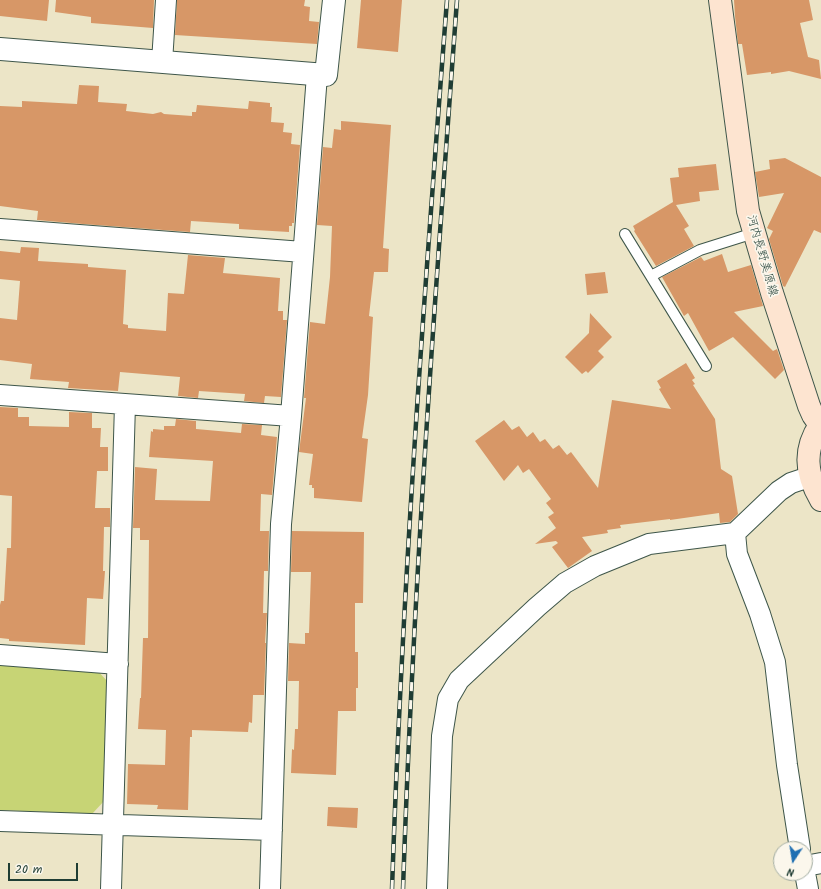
<!DOCTYPE html>
<meta charset="utf-8">
<style>
body{margin:0}
#map{position:relative;width:821px;height:889px;overflow:hidden;background:#ece5c7;font-family:Kalam,sans-serif}
canvas{display:block}
.north{position:absolute;left:773px;top:841px;width:40px;height:40px;box-sizing:border-box;background:#fbf7ec;border:1px solid #a3ada2;border-radius:50%;rotate:192deg;font-size:11px;font-weight:700;line-height:16px;text-align:center;color:#1f3d34}
.north::after{content:'';display:block;margin:auto;width:14px;height:18px;background:#1f6fb2;clip-path:polygon(50% 0,100% 100%,50% 72%,0 100%)}
.scale{position:absolute;left:8px;top:863px;width:70px;height:18px;box-sizing:border-box;border:2px solid #1f3d34;border-top:0;padding-left:5px;font-size:12px;line-height:14px;white-space:nowrap;color:#1f3d34;-webkit-text-stroke:3px #fbf7ec;paint-order:stroke}
</style>
<div id="map">
<canvas width="821" height="889"></canvas>
<div class="north">N</div>
<div class="scale">20 m</div>
</div>
<script>
const g = document.querySelector('canvas').getContext('2d');
g.lineJoin = 'round';
function fill(path, color) { g.fillStyle = color; g.fill(path, 'evenodd'); }
function stroke(path, color, width, dash) { g.strokeStyle = color; g.lineWidth = width; g.lineCap = dash ? 'butt' : 'round'; g.setLineDash(dash || []); g.stroke(path); }
function label(font, color, halo, rows, align = 'center') {
  g.font = font + ' Kalam,"Klee One",sans-serif'; g.lineWidth = 3.5; g.setLineDash([]); g.textBaseline = 'middle'; g.strokeStyle = halo; g.fillStyle = color; for (const [text, x, y, turn = 0] of rows) {
    g.save(); g.translate(x, y); g.rotate((+turn || 0) * Math.PI / 180); g.textAlign = isNaN(turn) ? turn : align; if (halo) g.strokeText(text, 0, 0); g.fillText(text, 0, 0); g.restore();
  }
}
fill(new Path2D(`
 M0,662L96,669L108,682L105,800L92,814L0,810Z`), '#c7d475');
fill(new Path2D(`
 M0,0H49L47,21L0,16Z
 M56,0H154L153,28L91,23V17L55,12Z
 M177,0H305L304,6L310,7L309,21L319,22L317,44L175,35Z
 M361,0H402L398,52L357,48Z
 M734,0H809L813,20L800,23L808,57L819,60L821,79L789,71L771,74V72L747,75L742,44H738L735,16Z
 M79,85L99,86L98,102L127,104L126,111L153,114L161,112L164,114L192,116V112H196L197,105L248,109L249,101L270,103V107H272L271,122L284,123L283,132L292,133L291,144L300,145L294,223H292V226H289V232L239,229V224L191,221L190,232L83,224L37,220L38,211L0,206V106L22,107V101L77,104Z
 M341,121L391,125L383,248L389,249L388,272H374L369,316L373,317L368,395L362,438L368,439L362,502L314,498V488H312V485H309L313,454L299,452L306,398H304L310,322L325,324L330,277L332,226L317,225L323,147L332,148L334,129L341,130Z
 M785,158L821,177V233L814,230L785,287L783,286L769,239L773,231L767,228L784,193L759,197L755,172L770,169L769,160Z
 M716,164L719,190L699,192L700,201L676,205L689,226L684,229L694,246L656,266L634,231L635,230L633,226L673,202L670,178L679,177L678,168Z
 M21,247L39,248L38,261L88,264V267L126,270L123,324L128,325V328L166,331L168,293L184,294L188,255L225,258L223,273L280,278L278,311H283V320H287L281,397L265,396L264,403L244,401L245,394L199,391L198,398L178,396L180,377L120,372L118,391L68,388L69,382L30,379L32,364L0,360V318L17,320L20,281L0,279V251L20,253Z
 M722,254L728,272L751,265L763,306L734,312L773,351L777,349L784,370L775,379L733,337L709,351L688,313L684,316L662,277L701,257L704,261Z
 M605,272L608,293L587,295L585,274Z
 M590,313L612,337L598,351L604,357L588,373L586,371L582,374L565,357L589,333Z
 M686,363L695,378L692,380L695,384L693,385L715,419L721,469L732,476L738,514L730,522L720,523L719,513L670,520V519L620,525L621,528L607,530L608,533L582,537L592,551L568,568L552,547L558,543L556,541L535,544L556,528L548,517L554,513L546,503L551,499L529,469L523,473L518,465L504,481L475,441L504,420L512,430L519,426L527,437L533,432L540,442L545,439L553,449L559,445L567,455L571,452L598,488L612,400L671,409L659,389L661,388L657,381Z
 M0,407L18,408V417H29V426L69,427V412L92,413V428H101L100,447H108V471H97L95,508H110V527H104L103,571H105L103,599L87,598L85,645L9,641V639L0,638V605L1,601H4L7,548H11L12,496L0,495Z
 M176,419L196,421V429L241,433L242,424L262,425L261,435L277,437L272,495L261,494L260,531H269L268,571H264L263,613H267L265,643H266L264,695H253L252,723L249,722L248,732L192,730V737H190L188,810L157,809L158,805L127,804L128,764L165,765L166,730L138,729L140,698H141L143,638H148L149,540H140V528H133L135,467L157,469L155,500L210,501L213,461L149,457L151,431L153,432V429L164,430V426H175Z
 M292,531L364,532L363,603H355V652H358V688H356V711H338L336,775L291,773L292,749L294,750L295,729H298L299,681H288L289,643L305,644V633H309L311,572H291Z
 M328,807L358,808L357,828L327,826Z`), '#d79767');
const service = new Path2D(`
 M625,234L706,366
 M651,276L700,250L754,233`);
const minor = new Path2D(`
 M162,62L166,0
 M0,229L303,252
 M0,395L291,416
 M735,533L737,554L760,614L775,662L787,765L800,849
 M0,655L118,664
 M0,821L272,830
 M805,866L821,863
 M805,873L808,889
 M111,889L125,404
 M270,889L281,524L291,416L317,75
 M437,889L442,736L448,699L459,680L537,607L565,583L595,566L649,544L735,533L779,491L791,483L809,477`);
const tertiary = new Path2D(`
 M0,49L326,75L334,0`);
const secondary = new Path2D(`
 M720,0L748,211L772,293L809,406L813,415L820,425C803,450 806,475 821,500`);
stroke(service, '#3e564a', 12);
stroke(minor, '#3e564a', 22);
stroke(tertiary, '#3e564a', 24);
stroke(secondary, '#3e564a', 24);
stroke(service, '#fff', 10);
stroke(minor, '#fff', 20);
stroke(tertiary, '#fff', 22);
stroke(secondary, '#fde4d0', 22);
const rail = new Path2D(`
 M392,889C402,592 424,296 447,0
 M403,889C413,592 435,296 457,0`);
stroke(rail, '#1f3d34', 4.5);
stroke(rail, '#fbf7ec', 3, [9]);
label('12px', '#1f3d34', '#fbf7ec', [
 ["河内長野美原線",761,256,74]
]);
</script>
